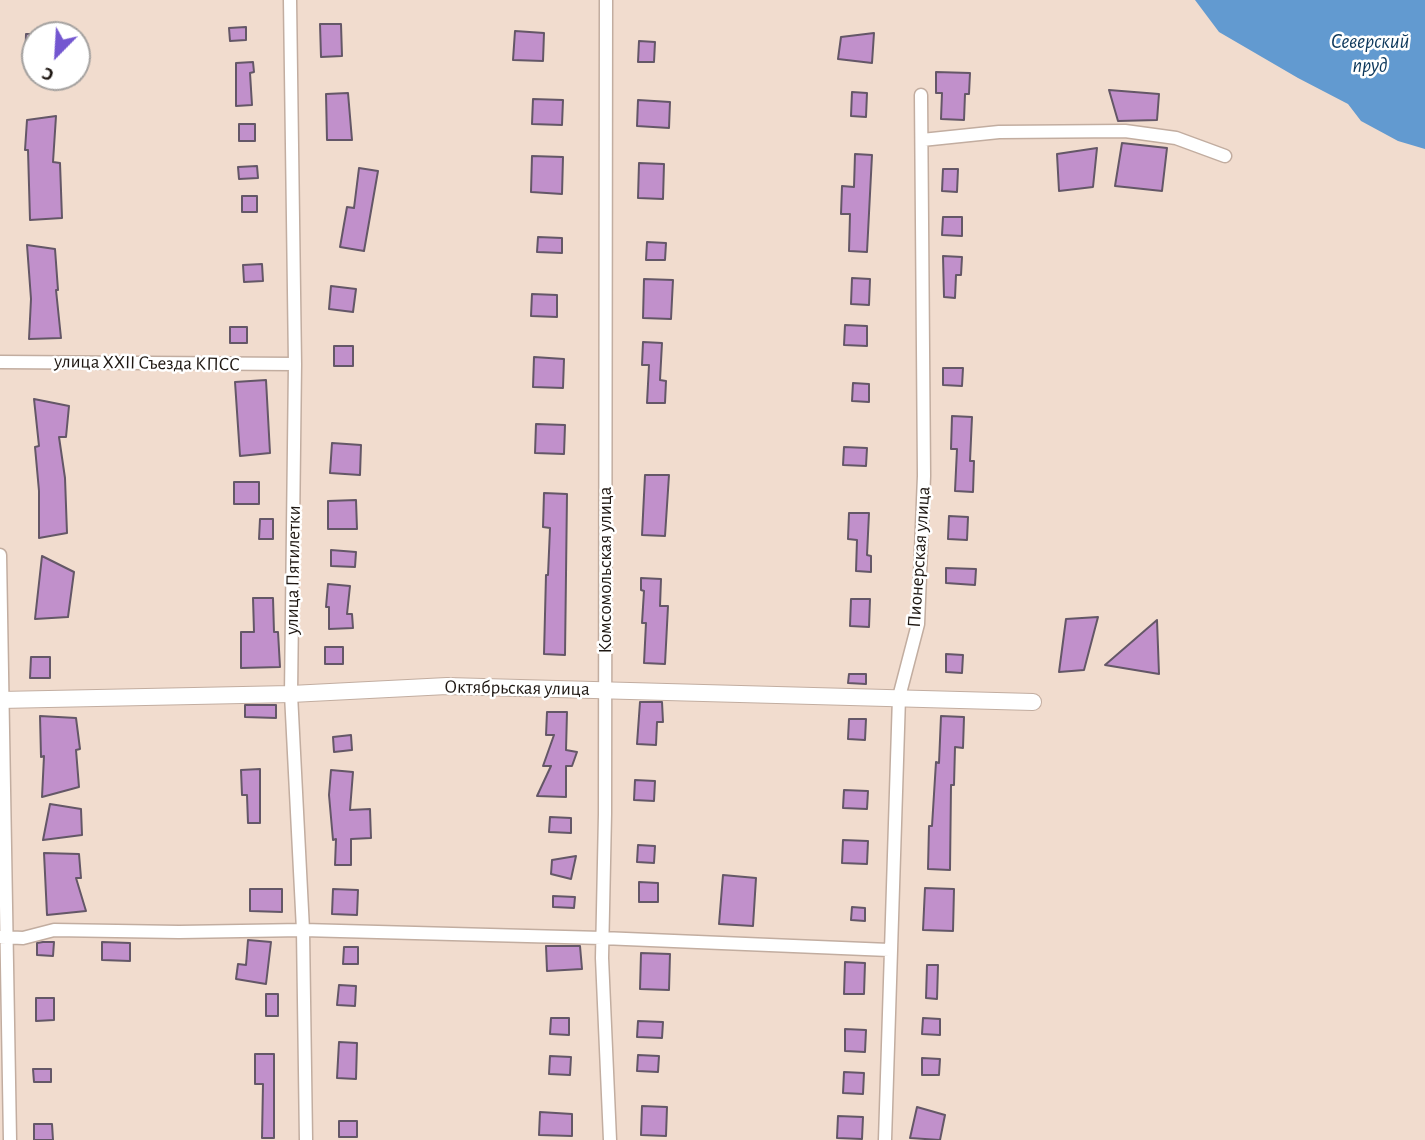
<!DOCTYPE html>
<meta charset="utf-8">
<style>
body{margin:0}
#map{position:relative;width:1425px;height:1140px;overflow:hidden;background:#f1dcce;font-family:"Alegreya Sans",sans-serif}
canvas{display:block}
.north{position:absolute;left:21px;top:21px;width:70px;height:70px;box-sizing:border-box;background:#fff;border:2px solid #a5a2a0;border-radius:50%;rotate:204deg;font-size:19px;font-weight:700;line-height:28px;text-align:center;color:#1e1712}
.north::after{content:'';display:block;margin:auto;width:24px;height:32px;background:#7356d0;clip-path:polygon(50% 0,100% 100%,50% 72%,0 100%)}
</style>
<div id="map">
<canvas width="1425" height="1140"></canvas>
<div class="north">С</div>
</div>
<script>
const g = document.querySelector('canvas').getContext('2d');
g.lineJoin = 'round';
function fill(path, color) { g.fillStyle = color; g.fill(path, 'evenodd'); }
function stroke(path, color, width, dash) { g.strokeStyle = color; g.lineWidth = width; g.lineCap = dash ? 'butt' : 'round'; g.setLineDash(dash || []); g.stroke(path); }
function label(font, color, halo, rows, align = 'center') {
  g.font = font + ' "Alegreya Sans",sans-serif'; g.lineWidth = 5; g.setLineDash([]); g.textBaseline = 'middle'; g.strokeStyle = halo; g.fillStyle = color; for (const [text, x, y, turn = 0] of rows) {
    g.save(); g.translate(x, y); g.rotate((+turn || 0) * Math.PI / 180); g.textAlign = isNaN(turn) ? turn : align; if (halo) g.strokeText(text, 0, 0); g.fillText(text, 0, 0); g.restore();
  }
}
fill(new Path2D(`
 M1195,0H1425V149L1398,141L1361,121L1348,104L1298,78L1219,32Z`), '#629ad0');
const building = new Path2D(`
 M320,24H341L342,56L321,57Z
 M246,27V40L230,41L229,28Z
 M515,31L544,33L543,61L513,60Z
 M874,33L872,63L838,59L841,37Z
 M26,34H35V70L25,68Z
 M639,41L655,42L654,62H638Z
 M253,62L254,72L250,73L252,105L236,106V63Z
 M936,72L970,73L969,94H965L964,120L941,119L942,93H936Z
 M1109,90L1159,94L1157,120L1118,121Z
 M852,92L867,93L866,117L851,116Z
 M348,93L352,140H327L326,94Z
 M533,99L563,100L562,125L532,124Z
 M638,100L670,102L669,128L637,126Z
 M56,116L53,162L60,163L62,218L30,220L28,150H25L27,120Z
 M239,124H255V141H239Z
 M1122,143L1167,148L1162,191L1115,186Z
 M1097,148L1093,187L1059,191L1057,154Z
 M855,154L872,155L867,252L849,251L850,214H841L842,186L854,187Z
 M532,156L563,157L562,194L531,192Z
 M639,163L664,164L663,199L638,198Z
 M257,166L258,178L239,179L238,167Z
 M359,168L378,171L364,251L340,247L347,207L354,208Z
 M943,169H958L957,192L942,191Z
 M242,196H257V212H242Z
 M943,217H962V236L942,235Z
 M538,237L562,238V253L537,252Z
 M647,242L666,243L665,260H646Z
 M27,245L55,249L58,290H56L61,338L29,339L31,299Z
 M943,256L962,257L961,275H956L955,298L944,297Z
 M262,264L263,281L244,282L243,265Z
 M852,278L870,279L869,305L851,304Z
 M644,279L673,280L671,319L643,318Z
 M331,286L356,289L353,312L329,309Z
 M532,294L557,295V317L531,316Z
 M845,325L867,326V346L844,345Z
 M230,327H247V343H230Z
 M643,342L662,343L660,380L666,381L665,403H647L649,365H642Z
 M334,346H353V366H334Z
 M534,357L564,359L563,388L533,387Z
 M943,368H963L962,386L943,385Z
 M266,380L270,453L240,456L235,382Z
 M853,383L869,384V402L852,401Z
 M34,399L69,406L66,437H59L65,478L67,533L39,538V491L35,447L39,446Z
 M952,416L972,417L970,461H974L973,492L955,491L957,449H951Z
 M536,424L565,425L564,454L535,453Z
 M332,443L361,445L360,475L330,473Z
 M844,447L867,448L866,466L843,465Z
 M645,475H669L665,536L642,535Z
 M234,482H259V504H234Z
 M544,493L567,494L565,655L544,654L546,575H548L550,528L543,527Z
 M356,500L357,529H328V501Z
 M849,513H869L867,555L871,556V572L856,571L857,540L848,539Z
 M949,516L968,517L967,540L948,539Z
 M260,519H273V539H259Z
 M331,550L356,552L355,567L331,566Z
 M42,556L74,572L68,617L35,619Z
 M946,568L976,569L975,585L946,583Z
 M641,578L661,579L660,606H668L665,664L644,663L646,623H642L644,591L641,590Z
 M328,584L350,586L347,614H352L353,628L329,629V607H326Z
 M253,598H273L274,632H278L280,667L241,668V632H254Z
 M851,599H870L869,627L850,626Z
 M1098,617L1084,670L1059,672L1066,619Z
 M1157,620L1159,674L1105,665Z
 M325,647H343V664H325Z
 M946,654L963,655L962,673L946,672Z
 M31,657H50V678H30Z
 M849,674H866V684L848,683Z
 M640,702H662L663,722H657L656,745L637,744Z
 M245,705H276V718L245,717Z
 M547,712H567L566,750L577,752L572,766H566V797L537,796L551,766H543L554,735H546Z
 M40,716L76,718L80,749L76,750L79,787L42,797L44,756L41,757Z
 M941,716L964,717L963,748L955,747L954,785H951L950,870L928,869L929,826H932L936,762L939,763Z
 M849,719H866L865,740L848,739Z
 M351,735L352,750L334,752L333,737Z
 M260,769V823H248L247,795H242L241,770Z
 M331,770L353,772L350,810L370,809L371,838L351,839V865H335L336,839L333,840L329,795Z
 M635,780L655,781L654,801L634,800Z
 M844,790L868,791L867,809L843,808Z
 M50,804L81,809L82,835L43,840Z
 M550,817L571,818V833L549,832Z
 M843,840L868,841L867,864L842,863Z
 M638,845L655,846L654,863L637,862Z
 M44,853L79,854L81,878H76L86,911L47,915Z
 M576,856L571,879L551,874L552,860Z
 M723,875L756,878L753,926L719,924Z
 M639,882L658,883V902H639Z
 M925,888L954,889L953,931L923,930Z
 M250,889H282V912L250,911Z
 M333,889L358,890L357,915L332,914Z
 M553,896L575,897L574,908L553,907Z
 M852,907L865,908V921L851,920Z
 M248,940L271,942L266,984L236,979L238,964L246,965Z
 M43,942H54L53,956L37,955V943Z
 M102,942L130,943V961L102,960Z
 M546,946H580L582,969L547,971Z
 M344,947H358V964H343Z
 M641,953L670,954L669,990L640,989Z
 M845,962L865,963L864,994H844Z
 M927,965H938L937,999L926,998Z
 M339,985L356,986L355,1006L337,1005Z
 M266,994H278V1016H266Z
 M36,998H54V1020L36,1021Z
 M551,1018H569V1035L550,1034Z
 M923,1018L940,1019V1035L922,1034Z
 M638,1021L663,1022L662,1038L637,1037Z
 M845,1029L866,1030L865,1052L845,1051Z
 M339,1042L357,1043L356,1079L337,1078Z
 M255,1054H274V1138H262L263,1084H255Z
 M638,1055L659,1056L658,1072L637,1071Z
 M550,1056L571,1057L570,1075L549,1074Z
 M922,1058L940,1059L939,1075H922Z
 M33,1069H51V1082H34Z
 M844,1072L864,1073L863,1094L843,1093Z
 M642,1106L667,1107L666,1136L641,1135Z
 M917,1107L945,1115L940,1140L910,1138Z
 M540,1112L572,1114V1136L539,1135Z
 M838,1116L863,1117L862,1139L837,1138Z
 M339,1121H357V1137H339Z
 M34,1124H52L53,1140H34Z`);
fill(building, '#c190cb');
stroke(building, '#645767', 2);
const minor = new Path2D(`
 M290,0L295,364L291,694L303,930L306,1140
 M606,0L605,814L602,958L610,1140
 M922,140L999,132L1125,131L1176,138L1225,156
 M0,362L295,364
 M0,555L10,1140
 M0,937L23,938L54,930L179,932L303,930L602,938L889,950
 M885,1140L899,697L918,624L924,476L921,95`);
const tertiary = new Path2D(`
 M0,700L291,694L447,686L1033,702`);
stroke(minor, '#c2ada0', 15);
stroke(tertiary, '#c2ada0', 18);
stroke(minor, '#fff', 12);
stroke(tertiary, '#fff', 16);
label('19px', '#1e1712', '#fff', [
 ["улица XXII Съезда КПСС",147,363,1],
 ["Пионерская улица",919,557,-86],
 ["улица Пятилетки",293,570,-89],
 ["Комсомольская улица",605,570,-90],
 ["Октябрьская улица",517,688,1]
]);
label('italic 21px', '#0d385c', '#fff', [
 ["Северский",1370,42],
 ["пруд",1370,66]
]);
</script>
